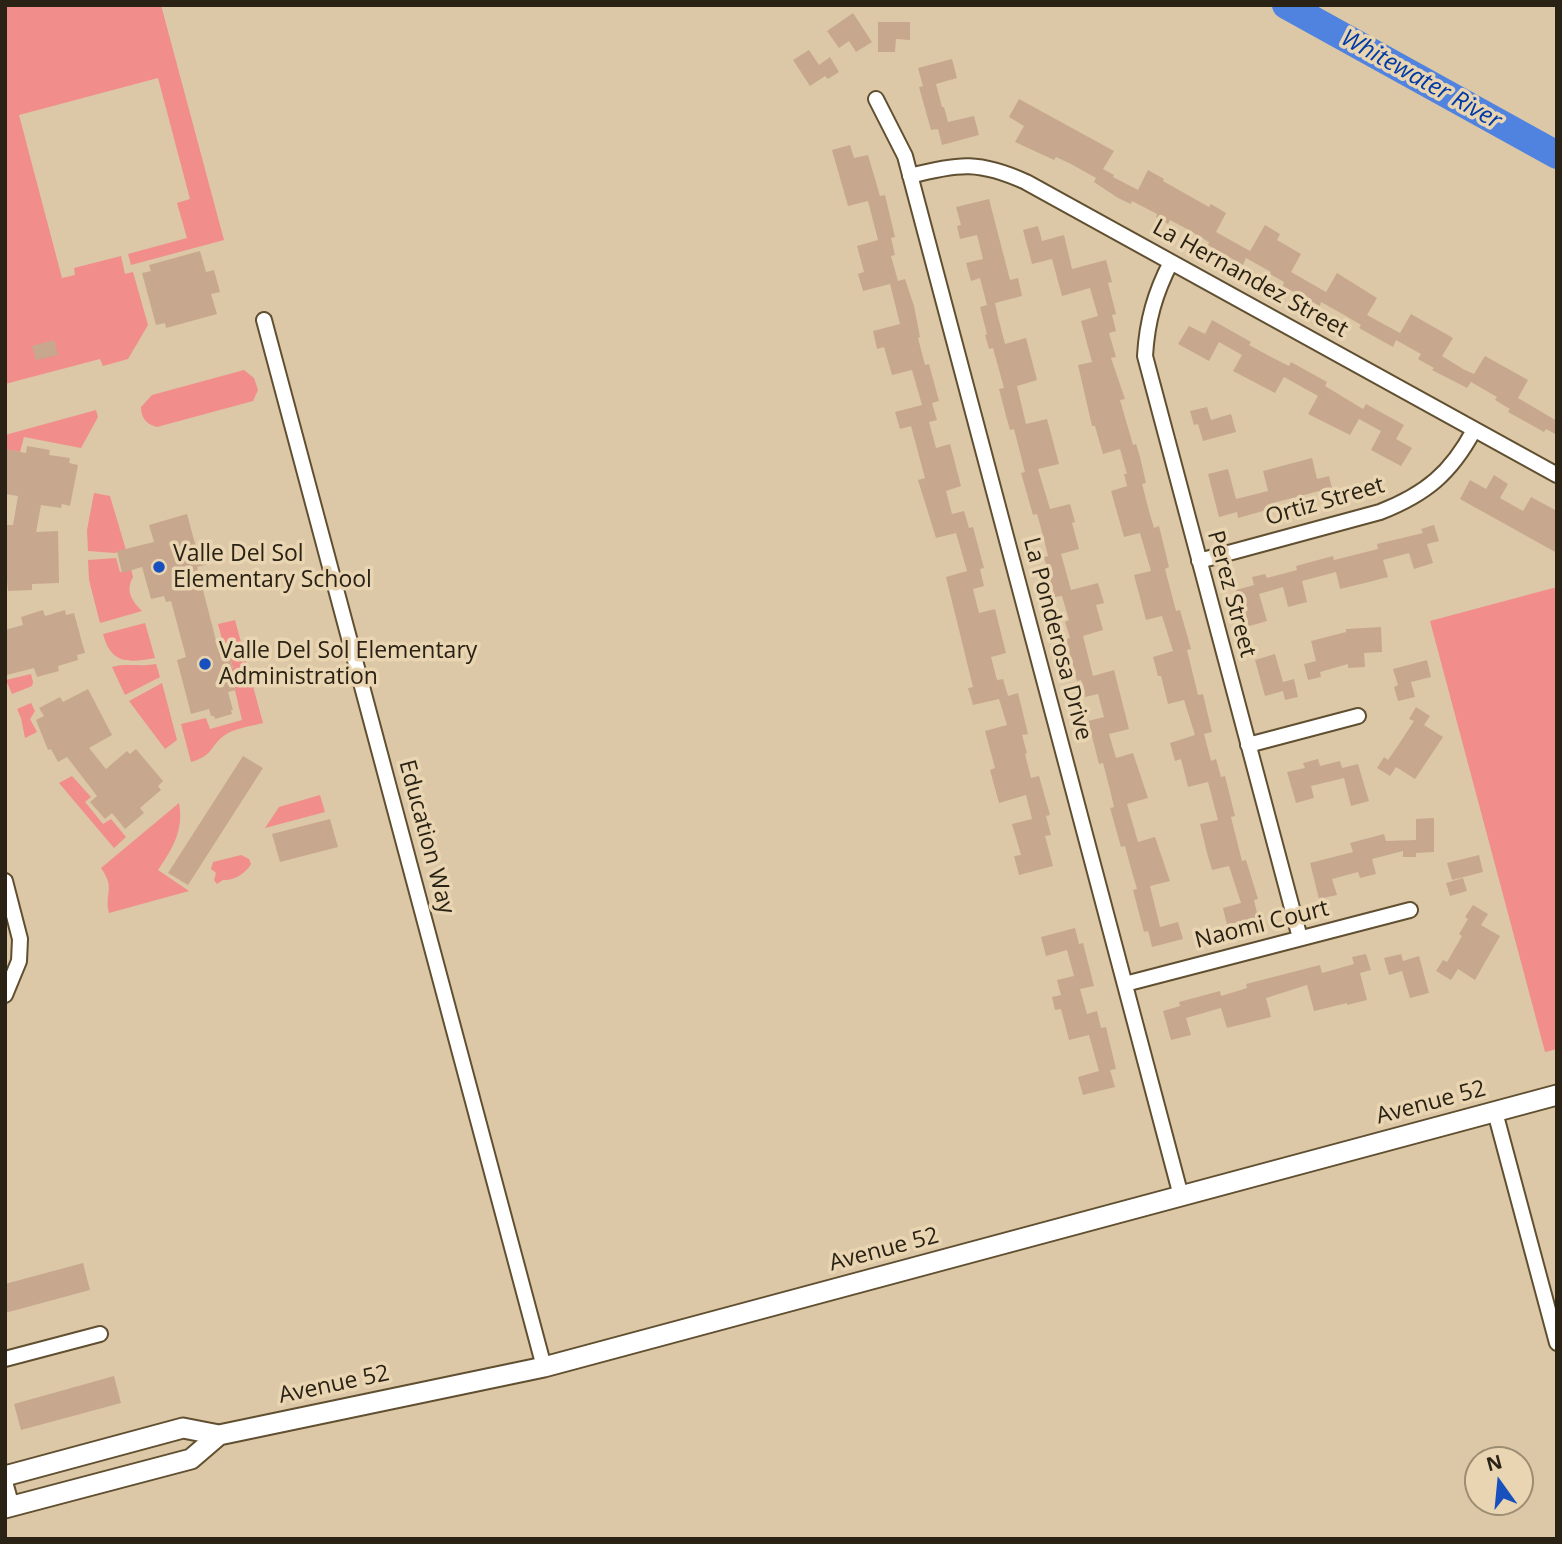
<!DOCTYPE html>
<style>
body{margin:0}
#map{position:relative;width:1562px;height:1544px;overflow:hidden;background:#dcc8a6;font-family:"Open Sans",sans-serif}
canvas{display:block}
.frame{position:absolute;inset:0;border:7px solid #292215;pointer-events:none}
.north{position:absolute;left:1464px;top:1446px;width:70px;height:70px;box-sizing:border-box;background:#e9d5b2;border:2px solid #9c8d73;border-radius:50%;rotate:345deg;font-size:19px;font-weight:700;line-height:28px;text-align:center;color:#292215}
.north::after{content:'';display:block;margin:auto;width:24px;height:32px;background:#1851bd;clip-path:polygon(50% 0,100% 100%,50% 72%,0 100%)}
</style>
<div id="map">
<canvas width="1562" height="1544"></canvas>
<div class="frame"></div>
<div class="north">N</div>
</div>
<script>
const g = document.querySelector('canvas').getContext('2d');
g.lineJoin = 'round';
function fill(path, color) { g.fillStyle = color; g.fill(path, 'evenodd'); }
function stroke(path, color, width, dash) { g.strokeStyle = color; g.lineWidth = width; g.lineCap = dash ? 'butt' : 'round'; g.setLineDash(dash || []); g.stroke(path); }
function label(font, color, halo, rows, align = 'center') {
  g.font = font + ' "Open Sans",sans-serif'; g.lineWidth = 7; g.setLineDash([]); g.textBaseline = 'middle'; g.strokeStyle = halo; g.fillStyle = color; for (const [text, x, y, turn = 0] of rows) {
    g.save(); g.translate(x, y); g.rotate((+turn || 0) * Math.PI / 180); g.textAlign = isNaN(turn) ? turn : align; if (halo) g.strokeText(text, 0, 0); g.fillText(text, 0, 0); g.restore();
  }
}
fill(new Path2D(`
 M5,5H161L224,240L131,265L128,254L187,238L177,203L190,199L158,78L19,115L62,278L75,275L74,268L121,256L125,274L133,272L148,325L128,359L103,366L100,359L5,384Z
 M244,370L254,378L258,390L253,401L157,427C146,424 141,418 141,407L152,395Z
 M96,410L98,417L81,448L24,437L20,452L5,449V435Z
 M94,493L110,496L126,550L115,553L88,551L87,530Z
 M116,558L120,572L131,569L133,577C125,591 132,601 142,611L100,623L89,580L88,560Z
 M1557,587V1049L1545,1052L1430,621Z
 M235,620L263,723C252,726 235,728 225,735C209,746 215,755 191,762L181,724L206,718L210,729L242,720L230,669L233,668L227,646L224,647L218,624Z
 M145,623L155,658C128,663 111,664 103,634Z
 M156,664L160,677L125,695L112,667C126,663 141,667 156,664Z
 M31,674L33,682L32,686L12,694L6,680Z
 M162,683L177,740L165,749L129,701Z
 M31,703L35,711L30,719L37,732L25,738L21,718L17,709Z
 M72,776L91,797L85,802L103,824L111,819L126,837L114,848L59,783Z
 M320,795L325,812L265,828L279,807Z
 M179,803C184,830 173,848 158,870L189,891L109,913C104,893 116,889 101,868Z
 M241,855L249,859L251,864C246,873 234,881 223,880L217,884L214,880L216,873L211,869L213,862Z`), '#f18d8b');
stroke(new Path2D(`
 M1286,5L1557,155`), '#5082df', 28);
fill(new Path2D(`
 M853,13L872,42L856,52L849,41L839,48L827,31Z
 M878,22H910V40L896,39L895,52H878Z
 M809,50L819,65L830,57L839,72L828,79L825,76L810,86L793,60Z
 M952,59L957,78L936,84L942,107H944L948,122L974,116L979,135L942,145L938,129L931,130L919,87L923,86L918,68Z
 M1019,99L1114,151L1103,169L1114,175L1113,177L1138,190L1148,170L1164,179L1163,181L1209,207L1211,204L1226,213L1216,232L1250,251L1265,225L1280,234L1277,240L1301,254L1291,272L1326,292L1337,273L1377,298L1367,315L1400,333L1411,314L1453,338L1442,356L1463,369L1474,374L1485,356L1528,380L1518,398L1557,421V435L1546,429L1544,432L1508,412L1510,409L1495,400L1497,397L1471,382L1467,388L1432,370L1434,368L1418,359L1421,354L1396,340L1393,347L1359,328L1361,325L1346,316L1321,302L1320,306L1283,286L1284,282L1270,274L1271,272L1246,258L1243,265L1208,245L1209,242L1185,228L1170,220L1168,224L1156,217L1157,214L1132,201L1131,204L1118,198L1094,182L1096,178L1071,164L1056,157L1054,160L1015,142L1024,126L1009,117Z
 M850,145L854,158L868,155L880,196L885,195L895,237L891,238L895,255L891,256L898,281L905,279L914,306L920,337L918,338L925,365L929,364L939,401L932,403L937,420L929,422L936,448L950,444L961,486L946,491L952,514L964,511L969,528L973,527L984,568L980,569L984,586L973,589L979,613L995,609L1006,653L991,657L997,680L1003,679L1008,696L1018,693L1028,734L1022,735L1027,753L1025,754L1031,778L1039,776L1050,815L1046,816L1051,835L1045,836L1053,866L1019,875L1014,856L1021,855L1012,824L1032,819L1026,795L999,803L990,770L995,768L985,731L1007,725L999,699L973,705L968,688L973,687L946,577L967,571L956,533L936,538L918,480L925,478L911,426L900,429L895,412L922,405L912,370L892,375L884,347L877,349L873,331L900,324L890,284L863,291L858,274L864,272L857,246L878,240L868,201L848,206L832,150Z
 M989,199L1010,280L1018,278L1022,296L995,303L998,317L1005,344L1026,338L1037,380L1017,386L1020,399L1026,424L1047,419L1059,464L1038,469L1050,509L1070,504L1075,522L1072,523L1079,549L1061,554L1071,590L1098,583L1104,603L1096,605L1103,630L1083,636L1093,676L1114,670L1129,729L1109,734L1116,758L1133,753L1148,798L1127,804L1138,842L1155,837L1170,881L1150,886L1160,927L1178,922L1183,939L1152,947L1148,931L1144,932L1133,890L1137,889L1132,872L1125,846L1121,847L1110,808L1114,807L1110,790L1103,763L1099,764L1088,721L1104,717L1098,694L1085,697L1081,680L1077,681L1066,639L1070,638L1065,622L1069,620L1062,596L1055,597L1044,557L1048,556L1044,539L1037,514L1033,515L1021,473L1025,472L1014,429L1010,430L1006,416L999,389L1004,388L993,348L989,349L985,335L987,334L980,307L987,305L980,278L971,281L966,263L983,259L977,235L960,239L957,226L961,225L956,207Z
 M1038,226L1042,241L1064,235L1072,269L1106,260L1112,282L1108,283L1116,314L1112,315L1116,331L1109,333L1116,357L1111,358L1125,399L1120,400L1133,445L1136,444L1140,457L1146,483L1142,484L1149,511L1154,528L1159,526L1169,567L1165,569L1176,611L1180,610L1191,649L1187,650L1198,695L1203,694L1206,707L1212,732L1204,734L1211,761L1216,759L1221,777L1225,776L1235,816L1231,817L1242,861L1246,860L1258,899L1254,900L1258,917L1227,925L1223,908L1241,903L1229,866L1212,870L1207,853L1200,824L1218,820L1208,782L1188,787L1181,759L1175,761L1170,743L1195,735L1184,700L1168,704L1161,676H1158L1153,657L1173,651L1162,616L1146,620L1134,575L1151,571L1140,533L1124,537L1111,491L1127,486L1124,474H1127L1120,449L1103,454L1095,426H1092L1078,365L1092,362L1081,321L1098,316L1090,288L1062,296L1052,259L1032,264L1023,230Z
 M200,251L206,272L214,270L220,292L211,294L217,314L166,328L165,323L156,325L142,273L151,271L149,265Z
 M1212,320L1251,342L1249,345L1273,358L1289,366L1291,362L1327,382L1325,386L1363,409L1366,404L1404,425L1396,439L1412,448L1401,466L1371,450L1381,431L1359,419L1350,435L1308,414L1318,396L1284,377L1275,393L1233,371L1242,355L1219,342L1209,361L1178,344L1189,326L1205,334Z
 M54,340L58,355L36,360L32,346Z
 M1207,407L1211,420L1231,414L1236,432L1203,441L1198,424L1194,425L1190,411Z
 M27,446L50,450L49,455L70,458L69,463L78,465L70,506L62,504L61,508L41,505L36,532L58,531L59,583L32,584V590L8,591L7,581H5L6,525H13L18,496L5,494V449L26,453Z
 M1312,458L1317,479L1329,476L1333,492L1320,495L1319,491L1273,503L1274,508L1238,518L1237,512L1219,517L1208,474L1228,469L1236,499L1268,491L1263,471Z
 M1494,475L1508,484L1500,498L1523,511L1531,497L1557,511V553L1460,499L1470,480L1486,489Z
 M187,514L196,547L204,545L209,564L197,567L218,648L227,646L233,669H230L236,690L228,692L233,710H231L232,714L215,719L214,716H211L209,709L191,714L177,660L186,657L171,601L166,602L164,596L151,599L142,567L122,573L117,551L154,542L149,525Z
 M1434,525L1439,541L1427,544L1433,563L1414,569L1409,553L1383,560L1388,577L1369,582L1340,589L1336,572L1302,581L1307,602L1288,607L1283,587L1259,594L1267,621L1246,627L1236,590L1254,585L1252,577L1265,574L1267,578L1297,570L1296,566L1333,556L1334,560L1378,549L1377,544L1423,533L1421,529Z
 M43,610L45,616L65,610L66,615L74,613L85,653L77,655L78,660L58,666L59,671L37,677L34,668L7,675L5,630L23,625L21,617Z
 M1381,627L1382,652L1364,653L1365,667L1348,668V664L1320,672L1321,677L1308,680L1304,664L1316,661L1311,641L1346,632V629Z
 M1275,654L1283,682L1294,679L1298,697L1285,700L1283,691L1265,696L1255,660Z
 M1427,660L1431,677L1411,682L1415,697L1398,701L1394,687L1398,685L1393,669Z
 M88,689L112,735L89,748L106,769L127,751L130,754L136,749L163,781L158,786L161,790L140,808L144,813L125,829L112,813L105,819L90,802L97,796L67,757L58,762L51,749L48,750L36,720L44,716L39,708L60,697L63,702Z
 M1416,707L1430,716L1424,725L1443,737L1415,779L1396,767L1390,776L1377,768L1384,757L1388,760L1399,744L1414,721L1409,719Z
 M243,756L263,768L188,885L168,873Z
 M1318,759L1320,766L1340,761L1342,768L1358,764L1369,801L1351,806L1344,778L1311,786L1314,798L1296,803L1287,772L1305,768L1303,763Z
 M1434,818V852L1416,853V857H1403V851L1372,859L1376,874L1360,878L1358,872L1332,879L1337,895L1319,899L1310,863L1353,852L1350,843L1384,834L1386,841L1416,840V819Z
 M330,819L338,847L280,862L272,834Z
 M1479,855L1483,872L1452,880L1447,863Z
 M1463,878L1467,891L1450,896L1446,883Z
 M1473,905L1488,914L1481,925L1500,936L1475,980L1458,969L1451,980L1436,971L1443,960L1447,962L1462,936L1459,934L1468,919L1465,917Z
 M1075,928L1079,944L1083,943L1094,986L1080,989L1087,1014L1097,1011L1101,1028L1106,1027L1116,1069L1110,1070L1115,1087L1083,1095L1078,1077L1099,1071L1089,1035L1069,1040L1061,1009L1055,1010L1052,997L1061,995L1057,980L1074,976L1067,950L1046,956L1041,937Z
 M1366,954L1371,970L1360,973L1367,1000L1347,1005V1003L1314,1011L1307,985L1266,998L1271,1017L1227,1028L1221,1008L1186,1018L1191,1035L1171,1040L1163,1011L1180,1006L1179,1002L1220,991L1221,996L1247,988L1246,984L1320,965L1322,973L1354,964L1352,957Z
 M1401,954L1403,961L1419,956L1429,993L1410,998L1402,971L1389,975L1384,958Z
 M83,1263L90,1290L5,1313V1284Z
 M114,1376L121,1403L21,1430L14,1404Z`), '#c7a88e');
const street = new Path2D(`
 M876,99L905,156L1181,1196
 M910,176C959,163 980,161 1026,182L1557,475
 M1171,262C1155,293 1147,321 1145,356L1300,938
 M264,320L544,1367
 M1199,561L1380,512C1426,494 1451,473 1474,430
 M1248,745L1358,716
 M5,881L20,939L19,961L5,995
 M1125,984L1410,910
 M1495,1112L1557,1343
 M5,1359L100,1334
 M5,1482L12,1507`);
const secondary = new Path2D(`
 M5,1476L183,1428L219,1435L544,1367L1557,1095
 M5,1508L191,1459L219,1435`);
stroke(street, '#604f30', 18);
stroke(secondary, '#604f30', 23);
stroke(street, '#fff', 14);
stroke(secondary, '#fff', 19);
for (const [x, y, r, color] of [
 [159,567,7,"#1851bd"],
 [205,664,7,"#1851bd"]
]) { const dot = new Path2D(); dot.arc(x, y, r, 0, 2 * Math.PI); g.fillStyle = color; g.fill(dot); stroke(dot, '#e9d5b2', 2.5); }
label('23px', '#292215', '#e9d5b2', [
 ["La Hernandez Street",1250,279,29],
 ["Ortiz Street",1325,502,-16],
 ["Perez Street",1231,594,75],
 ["La Ponderosa Drive",1057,639,75],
 ["Education Way",426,837,75],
 ["Naomi Court",1262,925,-14],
 ["Avenue 52",1431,1103,-15],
 ["Avenue 52",884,1250,-15],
 ["Avenue 52",334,1385,-12]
]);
label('23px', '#292215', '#e9d5b2', [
 ["Valle Del Sol",173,554],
 ["Elementary School",173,580],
 ["Valle Del Sol Elementary",219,651],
 ["Administration",219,677]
], 'left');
label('italic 24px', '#003aa6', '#e9d5b2', [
 ["Whitewater River",1421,80,29]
]);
</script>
